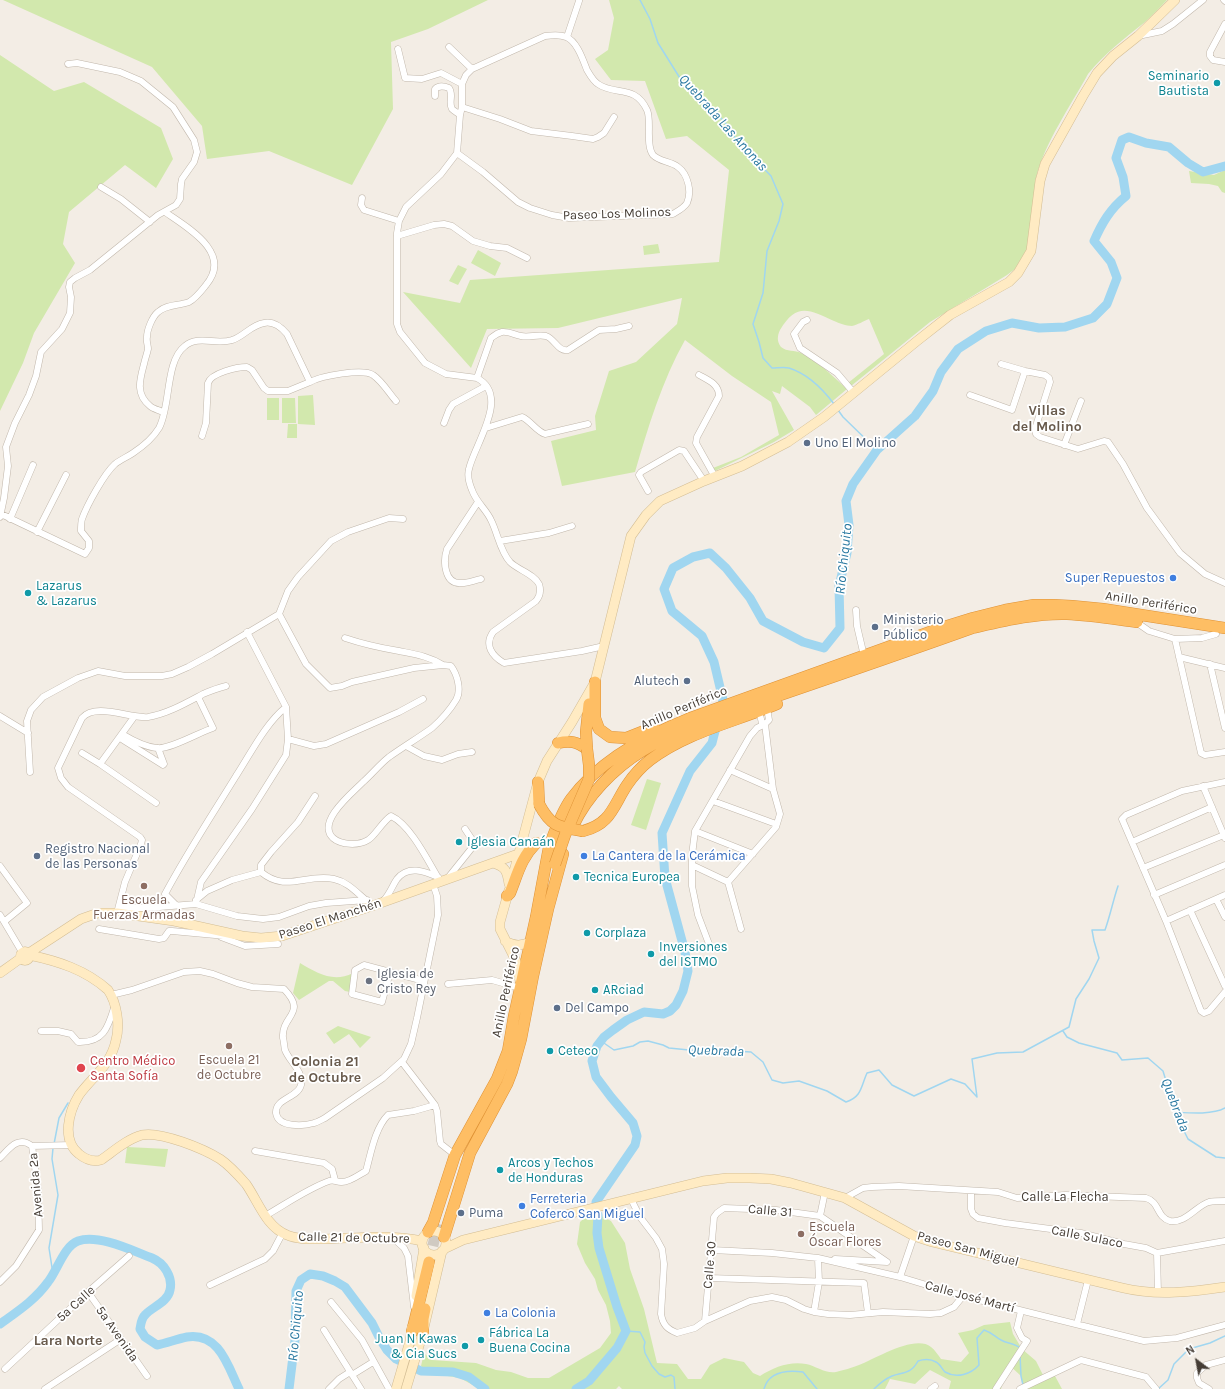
<!DOCTYPE html>
<meta charset="utf-8">
<style>
body{margin:0}
#map{position:relative;width:1225px;height:1389px;overflow:hidden;background:#f3ede5;font-family:Karla,sans-serif}
canvas{display:block}
.north{position:absolute;left:1177px;top:1341px;width:40px;height:40px;-webkit-text-stroke:3px #fff;paint-order:stroke;rotate:328deg;font-size:11px;font-weight:700;line-height:16px;text-align:center;color:#453d35}
.north::after{content:'';display:block;margin:auto;width:14px;height:18px;background:#453d35;clip-path:polygon(50% 0,100% 100%,50% 72%,0 100%)}
</style>
<div id="map">
<canvas width="1225" height="1389"></canvas>
<div class="north">N</div>
</div>
<script>
const g = document.querySelector('canvas').getContext('2d');
g.lineJoin = 'round';
function fill(path, color) { g.fillStyle = color; g.fill(path, 'evenodd'); }
function stroke(path, color, width, dash) { g.strokeStyle = color; g.lineWidth = width; g.lineCap = dash ? 'butt' : 'round'; g.setLineDash(dash || []); g.stroke(path); }
function label(font, color, halo, rows, align = 'center') {
  g.font = font + ' Karla,sans-serif'; g.lineWidth = 3.5; g.setLineDash([]); g.textBaseline = 'middle'; g.strokeStyle = halo; g.fillStyle = color; for (const [text, x, y, turn = 0] of rows) {
    g.save(); g.translate(x, y); g.rotate((+turn || 0) * Math.PI / 180); g.textAlign = isNaN(turn) ? turn : align; if (halo) g.strokeText(text, 0, 0); g.fillText(text, 0, 0); g.restore();
  }
}
fill(new Path2D(`
 M3,0H488L428,29L391,42L393,109L352,185L269,151L207,159L202,126L152,67Z
 M609,0H1167C1160,7 1153,15 1145,22C1125,38 1104,54 1088,74C1071,105 1044,144 1036,178L1027,249L1015,269L1007,275L930,322L851,386L848,383L884,354L869,319C864,321 857,325 852,326C846,326 839,323 834,321C809,310 797,302 780,330C777,336 777,342 781,347C787,352 795,350 801,353C818,360 833,377 847,389L816,415L810,407L782,386L780,394L772,391L794,430L774,442L715,471L713,468L741,457L779,435L771,402L732,376L685,340C662,381 648,427 635,472L562,486L551,441L596,430L595,416L609,371L636,362L677,324L682,298L558,328L487,329L471,368L403,292L460,303L470,280L719,262L729,170L687,136L666,139L645,81L611,80L595,59L608,50L614,18Z
 M0,55L54,91L84,82L161,128L173,159L156,188L125,165L69,212L63,244L75,263L34,333L23,363L0,411Z
 M1225,170V193L1222,192L1218,186L1209,184L1191,183L1189,171L1214,175Z
 M658,244L660,253L644,255L643,246Z
 M478,250L501,263L495,276L471,263Z
 M458,265L467,269L458,285L449,281Z
 M313,395L315,425L298,424V396Z
 M267,398H279V420H267Z
 M282,398H295L296,423H282Z
 M288,424H297V438H287Z
 M647,779L661,783L646,830L631,825Z
 M300,963C317,973 333,983 353,973L350,992L345,991L333,981H329L299,1000L293,993Z
 M338,1026L371,1037L360,1048L349,1034L334,1044L326,1033Z
 M127,1147L168,1149L165,1167L125,1163Z
 M592,1211L611,1221L625,1243L630,1269L644,1309L657,1363L677,1364L688,1379H701L710,1365L724,1358L744,1362L753,1373L760,1376C774,1367 790,1361 806,1364C816,1366 826,1374 836,1372C843,1370 852,1368 859,1365C875,1359 915,1334 931,1347C935,1350 938,1355 941,1359L961,1362L969,1353L958,1333L973,1330L984,1325L1010,1322L1013,1334L1022,1349L1036,1361L1043,1375L1055,1376L1062,1389H1023L1021,1376L1008,1364L1001,1389H949L951,1381L930,1370L915,1384L890,1379L885,1389H622L619,1386L616,1389H480L460,1378L429,1373L421,1366L424,1353L432,1360L476,1363L496,1370L511,1372L528,1378H549L600,1348L611,1333L610,1321L606,1305L598,1290L595,1279L585,1263L577,1244L580,1222Z`), '#d2e8ad');
stroke(new Path2D(`
 M640,0L650,19L658,43L683,83L695,92L710,106L727,125L737,141L771,176L783,204L779,221L767,251L763,293L753,324L759,342L763,358L772,368C777,368 784,367 789,368C808,374 822,388 834,404
 M838,410L843,417L877,450
 M1063,1031L1067,1037L1079,1043L1117,1053L1122,1060L1148,1058L1163,1071L1177,1117L1188,1139L1216,1157L1225,1158
 M601,1041L614,1050L633,1046L640,1042L648,1041L663,1045L669,1048L719,1053L735,1051L751,1052L763,1062L772,1080L783,1083L799,1081L827,1091L846,1102C862,1097 861,1086 867,1073L879,1070L892,1085L914,1096L951,1079L965,1084L977,1097L972,1059L997,1053L1023,1052L1069,1027L1076,999L1089,979L1099,958L1094,941L1092,930H1105C1110,916 1113,901 1118,886
 M1176,1112C1190,1113 1213,1115 1225,1108
 M54,1144L59,1118L68,1103
 M53,1274L49,1248L58,1195L52,1159L53,1148
 M626,1331L640,1332L645,1342L644,1347L645,1353L652,1366L659,1374L665,1377L671,1375L674,1377L675,1389
 M1020,1355L1021,1376L1023,1385
 M764,1389C769,1371 787,1370 803,1372L817,1389
 M874,1389C879,1384 885,1379 892,1376C904,1372 911,1374 918,1361C924,1359 931,1359 936,1362C940,1364 942,1369 945,1372C957,1379 971,1374 979,1365L977,1338L984,1330C993,1333 995,1337 1001,1340C1008,1344 1014,1343 1020,1348
 M1158,1389L1168,1380L1174,1364L1189,1349L1210,1343L1225,1336`), '#a0d6f0', 1.5);
stroke(new Path2D(`
 M596,1202L635,1145L637,1136L633,1123L611,1097L596,1077L592,1061L597,1046L604,1037L613,1030L627,1020L644,1012L663,1014L670,1011L676,1005L683,991L688,971L685,952L665,878L662,833L690,771L712,743L723,700L714,662L702,636L672,611L664,589L673,568L693,557L710,553L726,568L750,598L763,621L803,642L824,648L840,628L839,586L847,553L849,525L846,501L853,484L877,450L915,416L933,391L941,372L958,349L986,331L1012,323L1039,328L1065,327L1093,318L1107,304L1117,278L1111,262L1094,241C1102,223 1110,209 1126,196L1123,177L1116,158L1122,140L1129,137L1146,143L1169,147L1188,163L1203,172L1225,166
 M0,1324C18,1311 35,1300 48,1282C57,1271 64,1246 78,1241C99,1234 133,1251 152,1258C164,1263 173,1277 170,1290C168,1302 152,1307 145,1315C141,1319 141,1324 140,1329L145,1337L157,1345C167,1343 177,1339 187,1337C219,1332 228,1366 239,1389
 M289,1389L295,1340L296,1291L301,1280L310,1274L323,1276L335,1281L345,1287L372,1323L380,1339L387,1350L396,1359L421,1371L453,1372L469,1377L485,1389
 M576,1389L589,1381L617,1348L626,1331L617,1307L599,1248L597,1233L598,1215`), '#a0d6f0', 9);
stroke(new Path2D(`
 M429,1262L438,1224`), '#d0cac2', 11, [11, 5.5]);
const street = new Path2D(`
 M1224,0L1225,1
 M1225,24L1210,52V56L1213,60L1225,62
 M1138,36L1162,31L1173,24L1203,0
 M567,37L579,1
 M449,47L472,69
 M398,49L405,78L422,79L441,73L462,84
 M435,96V89C439,85 444,86 449,88C454,95 448,102 452,109C454,111 458,113 460,115
 M462,107L500,119L531,131L572,136L593,139L598,137L604,133L614,117
 M457,153L483,172L518,202L530,208L552,215L569,218L673,214C678,211 684,208 687,203C692,192 688,174 678,167C670,161 660,162 653,155C645,145 652,121 647,110C635,84 615,96 598,84C593,81 590,75 587,70C583,60 577,41 566,37C560,34 552,35 545,36L472,69L466,75L462,84V107L460,115L457,153L441,174L406,207L399,221L397,233V324L400,332L425,363L446,374L477,378C511,396 474,445 469,469C467,476 469,483 472,490C476,502 486,509 491,520C498,534 500,551 510,562C518,570 534,574 539,584C541,590 540,596 536,601L493,632C484,645 492,656 504,663L582,651L604,646
 M101,187L121,199L150,222
 M362,198L361,205L364,210L399,221
 M397,236L434,225L444,224L452,226L473,241L490,246L507,248L527,258
 M807,320L803,322L794,334L800,348L837,373L854,393
 M1001,364L1025,371L1045,375L1049,378L1050,382L1035,429L1036,434L1040,437L1078,449L1104,441L1108,442L1123,464L1147,508L1180,553L1205,574L1225,583
 M699,375C708,380 719,384 719,396L697,437L696,443L715,477
 M477,378L491,338C495,335 497,333 502,332C508,331 515,335 521,336C529,338 537,334 546,336C555,339 558,352 568,350L599,330L616,329L629,326
 M310,382C321,376 363,368 373,375C382,381 389,393 396,401
 M970,395L1012,410L1025,371
 M163,412C159,410 153,409 150,406C135,394 140,379 144,364C145,359 147,354 148,349C148,345 146,341 147,337C147,330 152,317 158,312C167,304 179,306 189,302C196,298 202,290 206,285C233,253 188,228 165,212
 M444,423L449,410L453,404L486,386
 M486,428L522,417C531,421 536,431 545,434L588,424
 M1064,445L1081,401
 M648,491L639,475L641,472L679,450L684,451L704,481
 M478,502L447,549C443,561 444,585 462,583C468,583 475,580 481,579
 M1,514L85,554L89,548V541L81,531C81,527 81,522 82,519C87,505 104,474 115,464C120,460 127,457 133,453C142,447 153,438 159,428C171,406 165,361 185,346C198,335 216,345 232,340C243,337 251,325 264,323C273,321 281,327 287,334L310,382L288,391H268L264,388L252,370L247,367C237,367 211,373 208,383L206,423L202,436
 M0,517L4,498L8,466L6,447L15,423L29,395L36,376L41,352L62,329L70,313L71,297L69,287L70,282L75,278L90,270L158,215L176,205L180,199L181,184L182,179L194,162L197,152L194,140L173,107L141,81L120,72L77,63L68,64
 M10,519L33,465
 M37,532L66,475
 M500,541L549,533L572,526
 M856,610L857,626L864,656
 M279,614L306,664L330,688L342,686L352,682L414,668L443,665L451,666C457,674 462,690 456,700C450,710 441,720 432,728C418,738 403,747 389,757C380,764 372,774 363,782C352,793 316,822 333,838C341,845 358,846 368,840C375,836 382,822 391,816C411,825 429,863 440,881
 M1136,622L1149,631L1175,639L1202,638L1216,634
 M345,638C363,644 381,648 399,651C414,654 429,656 443,665
 M1175,639L1201,753L1205,755L1225,752
 M1179,657L1225,668
 M1210,664L1225,728
 M0,716L28,733
 M122,734C132,740 145,747 157,748C169,750 200,732 213,728L198,697
 M120,738L163,765L164,764L158,748
 M288,739L314,746L326,744L399,712L423,699
 M406,746L424,756L442,760L458,754L472,752
 M82,753L100,764L156,803
 M100,764L134,717
 M730,770L773,789
 M30,772L27,721L31,710L43,697L78,678L98,671L125,676H162L172,674L188,667L212,654L279,614L288,591L298,577L331,541L348,532L389,518L403,519
 M1225,782L1182,791L1126,815L1122,819L1166,921L1201,1011L1204,1013L1209,1011L1225,992
 M1203,786L1225,838
 M713,801L776,824
 M695,831L753,854
 M1132,842L1212,807
 M692,865L728,882
 M0,866L27,903L5,921
 M1143,868L1224,835
 M261,872V865L271,852L298,822L315,796
 M447,879L475,844L465,829
 M1154,895L1225,865
 M1216,899L1225,917
 M196,900L207,891L232,880L261,872C286,893 306,873 334,879C348,882 357,893 367,901
 M383,901C390,894 392,886 397,879C408,865 424,871 438,877
 M196,904L201,882L252,809L286,755L288,739L286,707L247,632
 M176,905L165,894C187,853 212,815 236,776C251,753 265,724 286,707
 M119,908H147L196,904L237,916L263,919L279,917L309,906L326,903L367,900
 M1190,910L1225,986
 M117,913L125,882L141,844L142,840L140,837L68,787L61,778L58,768L82,718C96,702 130,719 148,717C167,714 186,703 203,694C210,691 218,688 226,686
 M0,915L22,952
 M1166,921L1225,895
 M99,929L159,939L164,938L169,931H172L226,936
 M741,929L728,882L776,827L780,814L773,789L765,724L762,723L759,711
 M221,937L245,946L278,944
 M709,944L698,915L692,886V855L695,831L750,736L757,728L765,724L769,720L767,708
 M390,972L382,1002L352,994L355,970L364,965L424,981
 M448,984L492,980L520,988
 M111,995L132,990L184,972L200,971L213,974L237,983L252,987L284,989C308,1014 281,1015 283,1038C284,1041 284,1046 285,1050C289,1061 304,1072 301,1085C298,1098 275,1098 276,1113C278,1128 304,1126 314,1123C318,1122 321,1120 325,1118L383,1078L404,1059L411,1044L417,1018L438,915L437,896L433,884
 M41,1031H58L71,1034L78,1042C103,1043 108,1028 114,1008
 M402,1062L435,1105L437,1111L440,1141L441,1144L455,1155
 M255,1151L324,1163L332,1169L335,1180
 M0,1158C9,1149 18,1135 32,1146L71,1145
 M971,1191V1209L973,1214L978,1218L1005,1223L1081,1233L1124,1244L1146,1248L1157,1253L1225,1241
 M845,1198L863,1188L872,1187L899,1186L998,1192L1017,1198L1066,1195L1146,1198C1160,1202 1156,1217 1170,1221C1185,1224 1196,1206 1209,1202C1214,1201 1220,1201 1225,1201
 M631,1199L640,1217L656,1238L662,1249L664,1264L661,1314C663,1325 667,1329 677,1333L695,1328L705,1321L750,1301L772,1297L786,1300L804,1309L814,1312L828,1314L850,1315L883,1312L930,1314L941,1313L954,1307L963,1296
 M265,1216C286,1204 307,1189 329,1181C334,1179 336,1182 341,1182C349,1183 360,1174 366,1171C371,1153 375,1128 388,1115L414,1111L435,1105
 M820,1216L825,1192
 M392,1237L404,1248L408,1256L414,1307
 M712,1250L772,1253L818,1258L900,1277L963,1296L1144,1341L1177,1338L1225,1325
 M1157,1253L1158,1293
 M900,1277L914,1236
 M709,1278L864,1283L868,1313
 M0,1282L16,1266L39,1230L38,1188L32,1146
 M210,1285L265,1259L273,1251L282,1234
 M88,1292L147,1376
 M331,1302L362,1340L389,1389
 M814,1312L819,1282L818,1258
 M705,1321L714,1217L717,1213L724,1208L776,1210L820,1216L887,1262L835,1259
 M1077,1324L1088,1280
 M324,1330L361,1389
 M5,1369L88,1292L129,1256
 M352,1375L373,1362
 M45,1389L121,1339
 M329,1389L339,1379L350,1372
 M931,1389L935,1386
 M996,1389L1027,1341L1022,1338L1017,1328L1021,1311
 M1020,1389L1081,1360L1146,1377L1156,1389
 M1209,1389L1199,1383L1197,1378V1373L1206,1365L1225,1360`);
const secondary = new Path2D(`
 M493,863C506,867 507,871 509,884
 M513,875L538,782L547,761L572,722L595,682L631,536L646,515L660,501L704,481L742,466L788,442L824,417L917,341L950,315L1009,282L1018,273L1031,251L1040,181L1045,164L1083,96L1097,73L1113,56L1138,36L1175,0
 M509,890L500,922V929L516,961L520,981
 M505,941C515,946 521,946 530,942
 M20.5 956a4.5 4.5 0 1 1 9 0a4.5 4.5 0 1 1-9 0Z
 M29,953L81,919L98,913H117L174,921L242,936L261,938L282,936L375,905L518,854
 M29,955C58,961 86,970 108,990C117,1003 120,1025 116,1040C111,1065 93,1076 79,1095C69,1111 61,1140 79,1154C85,1159 93,1162 101,1160C114,1151 127,1139 142,1135C161,1131 204,1149 220,1159C229,1165 239,1176 246,1184C258,1201 266,1227 287,1235C298,1240 313,1239 326,1239C358,1238 391,1234 422,1241
 M0,973L21,958
 M422 1243a12 12 0 1 1 24 0a12 12 0 1 1-24 0Z
 M444,1249L463,1240L703,1181L727,1178H750L771,1179L791,1183L845,1198L914,1236L932,1242L1123,1288C1157,1296 1191,1292 1225,1287
 M416,1296L424,1248
 M396,1389L410,1341L412,1327
 M406,1389L422,1336L442,1251`);
const highway = new Path2D(`
 M595,682V718L599,729L610,737L626,738L654,727
 M558,743C570,740 577,742 587,749
 M587,749L586,732L589,704
 M538,782L539,804
 M573,826C587,796 614,768 642,751C684,725 734,711 780,695C844,673 908,651 972,628C1003,621 1035,613 1067,614C1090,615 1114,619 1137,622
 M583,831C611,824 613,806 627,785C633,776 641,767 650,760C687,732 734,722 777,704
 M507,896L510,893C518,873 521,858 536,843
 M428,1232L433,1223L455,1155L497,1079L508,1051L514,1016L536,917L549,847C555,831 561,813 571,799C599,761 645,736 688,719L944,627L973,618L1005,610L1034,605H1053L1072,606L1103,609L1225,628
 M444,1237L470,1153L507,1084L512,1071L521,1039L533,976L548,909L563,854
 M412,1332L429,1262
 M423,1332V1319L425,1309`);
stroke(street, '#c1b7ab', 7);
stroke(secondary, '#d3bd94', 10);
stroke(highway, '#de9134', 12);
stroke(street, '#fff', 6);
stroke(secondary, '#ffebc3', 9);
stroke(highway, '#febe64', 11);
const highwayBridge = new Path2D(`
 M539,804C551,827 559,827 583,831
 M555,864L565,835L589,779V765L587,749`);
stroke(highwayBridge, '#de9134', 12, []);
stroke(highwayBridge, '#febe64', 11);
for (const [x, y, r, color] of [
 [1217,83,4,"#0f9aa8"],
 [807,443,4,"#5c6f8a"],
 [1173,578,4,"#3f7fe0"],
 [28,593,4,"#0f9aa8"],
 [875,627,4,"#5c6f8a"],
 [687,681,4,"#5c6f8a"],
 [459,842,4,"#0f9aa8"],
 [37,856,4,"#5c6f8a"],
 [584,856,4,"#3f7fe0"],
 [576,877,4,"#0f9aa8"],
 [144,886,4,"#8d6e63"],
 [587,933,4,"#0f9aa8"],
 [651,954,4,"#0f9aa8"],
 [369,981,4,"#6b7280"],
 [595,990,4,"#0f9aa8"],
 [557,1008,4,"#5c6f8a"],
 [229,1046,4,"#8d6e63"],
 [550,1051,4,"#0f9aa8"],
 [81,1068,5,"#e0444e"],
 [500,1170,4,"#0f9aa8"],
 [522,1206,4,"#3f7fe0"],
 [461,1213,4,"#5c6f8a"],
 [801,1234,4,"#8d6e63"],
 [487,1313,4,"#3f7fe0"],
 [481,1340,4,"#0f9aa8"],
 [465,1346,4,"#0f9aa8"]
]) { const dot = new Path2D(); dot.arc(x, y, r, 0, 2 * Math.PI); g.fillStyle = color; g.fill(dot); stroke(dot, '#fff', 1.5); }
label('13px', '#0d838f', '#fff', [
 ["Seminario",1209,76,"right"],
 ["Bautista",1209,91,"right"],
 ["Lazarus",36,586],
 ["& Lazarus",36,601],
 ["Iglesia Canaán",467,842],
 ["Tecnica Europea",584,877],
 ["Corplaza",595,933],
 ["Inversiones",659,947],
 ["del ISTMO",659,962],
 ["ARciad",603,990],
 ["Ceteco",558,1051],
 ["Arcos y Techos",508,1163],
 ["de Honduras",508,1178],
 ["Fábrica La",489,1333],
 ["Buena Cocina",489,1348],
 ["Juan N Kawas",457,1339,"right"],
 ["& Cia Sucs",457,1354,"right"]
], 'left');
label('13px', '#453d35', '#fff', [
 ["Paseo Los Molinos",617,214,-2],
 ["Anillo Periférico",1151,603,9],
 ["Anillo Periférico",684,708,-23],
 ["Paseo El Manchén",330,919,-18],
 ["Anillo Periférico",506,992,-78],
 ["Avenida 2a",36,1185,-95],
 ["Calle La Flecha",1065,1197],
 ["Calle 31",770,1211,5],
 ["Calle Sulaco",1087,1237,11],
 ["Calle 21 de Octubre",354,1238,1],
 ["Paseo San Miguel",968,1249,15],
 ["Calle 30",710,1265,-85],
 ["Calle José Martí",970,1297,15],
 ["5a Calle",76,1304,-42],
 ["5a Avenida",117,1334,55]
]);
label('13px', '#4e5e75', '#fff', [
 ["Uno El Molino",815,443],
 ["Ministerio",883,620],
 ["Público",883,635],
 ["Alutech",679,681,"right"],
 ["Registro Nacional",45,849],
 ["de las Personas",45,864],
 ["Del Campo",565,1008],
 ["Puma",469,1213]
], 'left');
label('13px', '#366cbe', '#fff', [
 ["Super Repuestos",1165,578,"right"],
 ["La Cantera de la Cerámica",592,856],
 ["Ferreteria",530,1199],
 ["Coferco San Miguel",530,1214],
 ["La Colonia",495,1313]
], 'left');
label('13px', '#785e54', '#fff', [
 ["Escuela",144,900],
 ["Fuerzas Armadas",144,915],
 ["Escuela 21",229,1060],
 ["de Octubre",229,1075],
 ["Escuela",809,1227,"left"],
 ["Óscar Flores",809,1242,"left"]
]);
label('13px', '#5b616d', '#fff', [
 ["Iglesia de",377,974],
 ["Cristo Rey",377,989]
], 'left');
label('13px', '#be3a42', '#fff', [
 ["Centro Médico",90,1061],
 ["Santa Sofía",90,1076]
], 'left');
label('italic 14px', '#2a79a1', '#fff', [
 ["Quebrada Las Anonas",723,123,48],
 ["Río Chiquito",844,559,-84],
 ["Quebrada",716,1051,2],
 ["Quebrada",1175,1105,69],
 ["Río Chiquito",296,1326,-85]
]);
label('bold 14px', '#685a4c', '#fff', [
 ["Villas",1047,411],
 ["del Molino",1047,427],
 ["Colonia 21",325,1062],
 ["de Octubre",325,1078],
 ["Lara Norte",68,1341]
]);
</script>
